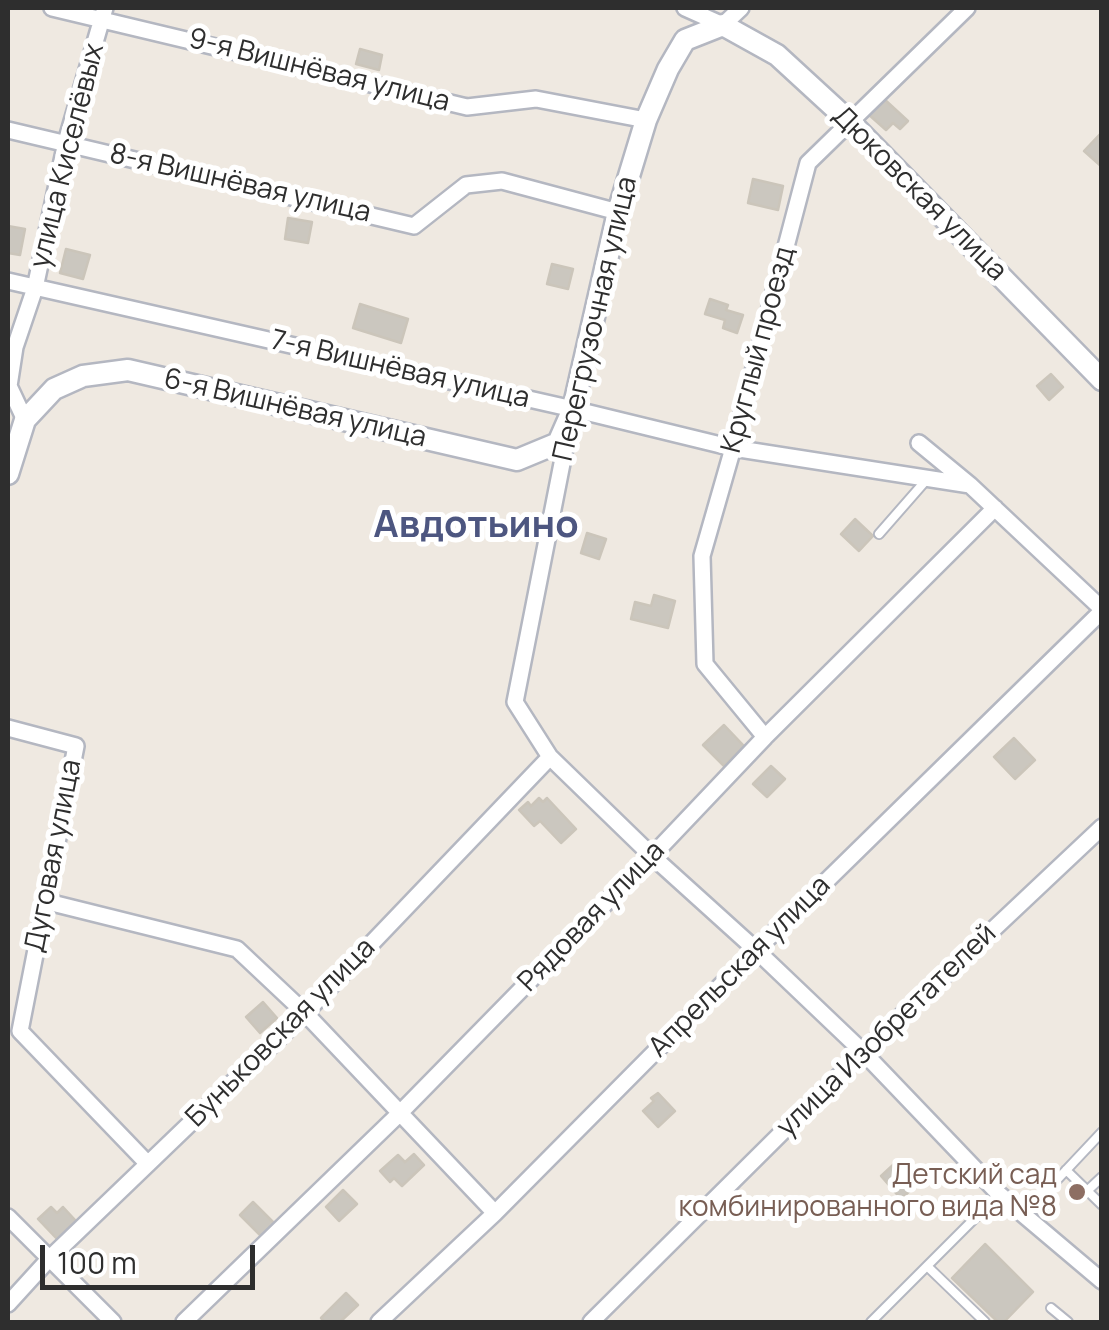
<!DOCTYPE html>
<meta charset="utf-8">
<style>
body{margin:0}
#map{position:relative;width:1109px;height:1330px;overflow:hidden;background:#efe9e1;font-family:Manrope,sans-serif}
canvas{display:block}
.frame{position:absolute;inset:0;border:10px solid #2e2e2e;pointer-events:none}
.scale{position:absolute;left:40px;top:1245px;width:215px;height:45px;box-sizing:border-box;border:5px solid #2e2e2e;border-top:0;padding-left:12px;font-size:30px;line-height:35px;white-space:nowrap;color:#2e2e2e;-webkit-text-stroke:8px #fff;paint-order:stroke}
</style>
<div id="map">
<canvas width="1109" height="1330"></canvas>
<div class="frame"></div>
<div class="scale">100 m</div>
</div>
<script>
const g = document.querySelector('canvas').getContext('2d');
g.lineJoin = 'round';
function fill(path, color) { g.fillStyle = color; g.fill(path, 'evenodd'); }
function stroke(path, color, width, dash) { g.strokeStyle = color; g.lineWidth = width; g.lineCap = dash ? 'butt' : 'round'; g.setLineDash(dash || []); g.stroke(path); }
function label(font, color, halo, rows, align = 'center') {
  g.font = font + ' Manrope,sans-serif'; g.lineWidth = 10; g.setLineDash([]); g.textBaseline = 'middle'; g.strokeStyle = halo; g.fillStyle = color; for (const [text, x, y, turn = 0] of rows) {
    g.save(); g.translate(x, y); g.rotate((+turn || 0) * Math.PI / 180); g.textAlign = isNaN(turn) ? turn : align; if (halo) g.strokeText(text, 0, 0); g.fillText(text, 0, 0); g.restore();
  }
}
const building = new Path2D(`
 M360,49L382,55L379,70L356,64Z
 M883,98L908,121L900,129L893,123L886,130L868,114Z
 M1102,132V167L1084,151Z
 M753,179L783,186L778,210L748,203Z
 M288,218L312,222L308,243L285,239Z
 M8,226L25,229L20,255L8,253Z
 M66,249L90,255L83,279L60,273Z
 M552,264L573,269L568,289L547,284Z
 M710,299L728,305L726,310L743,315L737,333L723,328L725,320L705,314Z
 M360,304L408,319L401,343L353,328Z
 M1051,374L1063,387L1049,400L1037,386Z
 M855,519L873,536L859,551L841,534Z
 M587,533L606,539L599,559L581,553Z
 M654,595L675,601L668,628L631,619L635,602L651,606Z
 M724,725L744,746L724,766L703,745Z
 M1014,738L1035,760L1015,779L994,757Z
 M771,766L785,779L767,797L753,784Z
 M539,798L543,802L547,798L576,829L561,843L540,821L534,826L519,810L528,802L531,806Z
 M263,1002L277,1018L260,1033L246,1017Z
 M658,1093L675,1111L658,1127L643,1111L654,1101L651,1098Z
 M414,1154L424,1165L402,1186L394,1178L390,1182L380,1171L398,1155L405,1162Z
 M894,1164L914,1187L901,1199L881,1176Z
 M343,1190L357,1204L339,1221L326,1207Z
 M253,1202L274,1223L261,1236L240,1215Z
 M51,1207L57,1213L63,1207L76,1221L57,1239L38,1219Z
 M985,1244L1033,1292L1004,1322H998L952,1278Z
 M346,1293L358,1305L340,1322H325L321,1318Z`);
fill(building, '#cbc7bf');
stroke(building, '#cbc5ba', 2.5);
const lane = new Path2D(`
 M879,534L928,478
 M1066,1170L1102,1205
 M1087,1191L1102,1177
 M1023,1216L1102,1132
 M927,1266L985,1322
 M1051,1308L1068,1322
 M871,1322L998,1195`);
const street = new Path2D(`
 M52,8L467,107L536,99L646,120
 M685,8L723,25L741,8
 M8,130L414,226L466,185L502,181L618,212
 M8,281L573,409L733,448L970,485
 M25,420L9,386L15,347L35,288L66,142L105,8
 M568,433L515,702L550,757L652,856L756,950L863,1052L999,1194L1102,1281
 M919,443L970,485L1102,609
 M8,728L76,746L20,1031L148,1164
 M765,737L705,664L702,556L733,448L808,163L967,8
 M44,901L237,949L305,1013L495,1213
 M8,1217L113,1322
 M8,1304L49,1259L305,1013L550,757
 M184,1322L399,1114L652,856L765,737L995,508
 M379,1322L495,1213L756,950L1102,611
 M591,1322L863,1052L1102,827`);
const secondary = new Path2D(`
 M8,474L25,420L54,389L83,376L128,370L517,460L558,443L573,409L618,212L646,120L668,69L685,40L723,25L777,55L851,123L1102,380`);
stroke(lane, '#b4b7c1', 12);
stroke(street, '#b4b7c1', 20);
stroke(secondary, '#b4b7c1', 25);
stroke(lane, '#fff', 8);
stroke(street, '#fff', 15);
stroke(secondary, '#fff', 20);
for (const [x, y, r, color] of [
 [1077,1192,10,"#8d6e63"]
]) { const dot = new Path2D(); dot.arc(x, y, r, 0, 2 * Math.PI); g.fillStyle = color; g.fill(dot); stroke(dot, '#fff', 4); }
label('28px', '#2e2e2e', '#fff', [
 ["9-я Вишнёвая улица",319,71,14],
 ["улица Киселёвых",68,156,-76],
 ["8-я Вишнёвая улица",240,184,13],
 ["Дюковская улица",919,194,45],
 ["Перегрузочная улица",596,319,-77],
 ["Круглый проезд",759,350,-75],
 ["7-я Вишнёвая улица",400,370,13],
 ["6-я Вишнёвая улица",295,409,13],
 ["Дуговая улица",54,856,-79],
 ["Рядовая улица",592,917,-46],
 ["Апрельская улица",740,967,-45],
 ["улица Изобретателей",887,1031,-44],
 ["Буньковская улица",281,1033,-45]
]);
label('28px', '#785e54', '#fff', [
 ["Детский сад",1057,1176],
 ["комбинированного вида №8",1057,1208]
], 'right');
label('bold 38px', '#4d5680', '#fff', [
 ["Авдотьино",476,526]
]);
</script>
